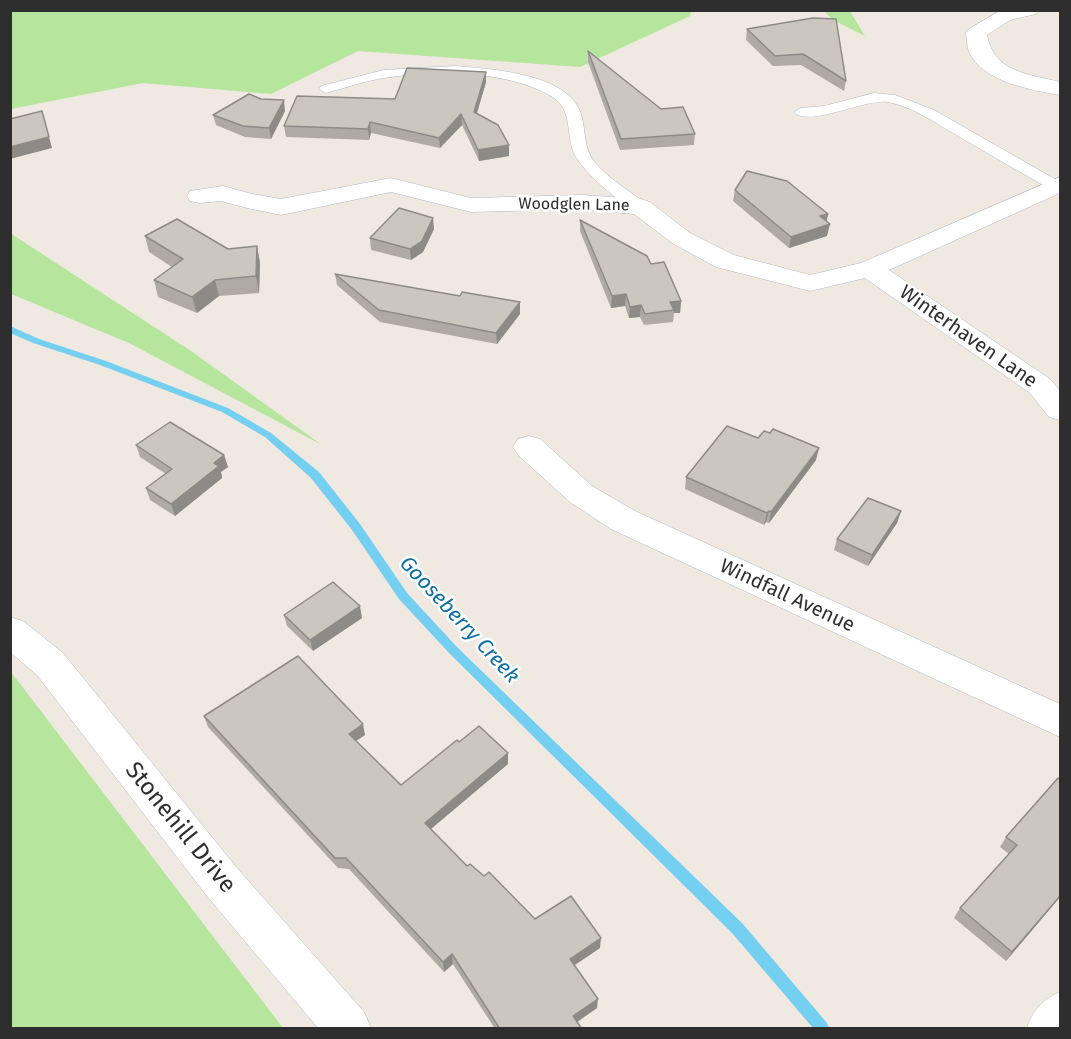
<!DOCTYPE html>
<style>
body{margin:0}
#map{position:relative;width:1071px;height:1039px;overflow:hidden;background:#efe9e1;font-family:"Fira Sans",sans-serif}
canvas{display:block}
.frame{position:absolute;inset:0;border:12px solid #2e2e2e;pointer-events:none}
</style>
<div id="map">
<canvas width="1071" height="1039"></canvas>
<div class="frame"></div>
</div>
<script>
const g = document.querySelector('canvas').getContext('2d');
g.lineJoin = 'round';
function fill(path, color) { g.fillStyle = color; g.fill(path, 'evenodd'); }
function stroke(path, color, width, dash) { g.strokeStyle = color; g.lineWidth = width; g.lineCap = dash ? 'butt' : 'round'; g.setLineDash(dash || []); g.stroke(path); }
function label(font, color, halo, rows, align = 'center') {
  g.font = font + ' "Fira Sans",sans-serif'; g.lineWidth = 5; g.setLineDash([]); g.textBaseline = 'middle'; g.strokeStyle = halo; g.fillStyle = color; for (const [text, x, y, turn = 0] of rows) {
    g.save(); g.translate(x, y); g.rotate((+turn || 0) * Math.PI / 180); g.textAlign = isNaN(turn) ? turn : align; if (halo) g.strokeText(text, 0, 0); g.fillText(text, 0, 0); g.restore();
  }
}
fill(new Path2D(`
 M11,11H691L690,16L580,67L358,51L271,94L143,83L11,109Z
 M824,11H850L865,36L833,20Z
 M10,233L191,351L322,445L129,343L11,294Z
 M11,672L283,1028H11Z`), '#b6e59e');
fill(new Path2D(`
 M10,326L39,339L106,361L228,408L271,433L319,472L360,524L407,593L458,648L742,923L827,1023L829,1028H813L732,933L450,654L399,599L352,530L311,478L265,437L222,412L100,365L33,343L10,333Z`), '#75cff0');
const lane = new Path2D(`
 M455,66C490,69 565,73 580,111C586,127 583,146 593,160C607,178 628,190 647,204L649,207L647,210C629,215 585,173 576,157C564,136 575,110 551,96C507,70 433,70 384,78C364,81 345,88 326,93L319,89L321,86L384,70Z
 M874,93L895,95L934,110L1060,182V190L1050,189C1020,172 989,154 958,136C936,123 913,107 888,102C866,98 808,128 794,112L801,108L824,106Z`);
const street = new Path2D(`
 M1001,10H1039L1036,14L1010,20L987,35C994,73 1029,74 1060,82V95C1031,90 983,82 969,52C967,46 967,39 966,33L969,29Z
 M1060,177V193L889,270L1050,379L1060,391V420L1049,417L1030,393L865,278L810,291L716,267L672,243L634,214L582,209L471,212L391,192L281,215L247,208L221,201L199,203L190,201L187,196L190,191L223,186L252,194L281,199L391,178L471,198L582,195L641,199L650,202L690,233L734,255L810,275L861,263Z
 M529,436L540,439L592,486L635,511L1060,704V737L611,529L570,502L518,455L513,447L518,439Z
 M10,617L23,621L63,653L237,868L364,1012L371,1028H318L207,896L37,675L10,652Z
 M1060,992V1028H1027C1033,1010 1042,1000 1060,992Z`);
stroke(lane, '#b4b7c1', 1);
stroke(street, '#b4b7c1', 1);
fill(lane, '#fff');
fill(street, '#fff');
fill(new Path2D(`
 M813,18L846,81L844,91L801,65L773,66L746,40L747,29Z
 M588,51L661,109L695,134L694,145L620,150L588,62Z
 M486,82L477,113L509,156L479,161L462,125L440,148L371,133L369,140L286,137L284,126L395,99Z
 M285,111L271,139L245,137L216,125L213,115Z
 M735,190L828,214L826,222L827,236L789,248L733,201Z
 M580,220L651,264L681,301L680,313H674L673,322L644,325L640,317L629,318L625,306L611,308L580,231Z
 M434,229L423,252L411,260L371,250L370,238Z
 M145,236L228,249L257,246L260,263L259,293L219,296L197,313L158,297L154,280L172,267L149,252Z
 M335,274L520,314L497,344L380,322L337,285Z
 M758,438L816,460L769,523L766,522L764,525L685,489L686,477Z
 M136,445L224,455L228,467L221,472L222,478L175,516L150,500L146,488L166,474L140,457Z
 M901,511L897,523L868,566L834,550L837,539Z
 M284,615L362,618L313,651L287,626Z
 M204,716L365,735L356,741L401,785L459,742L508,764L431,829L467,866L484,876L535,919L600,948L574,965L597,1008L577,1021L582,1029H495L453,964L444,972L349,869L338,868L208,727Z
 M1060,780V897L1006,961L954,918L960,908L1009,854L1000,847L1006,837Z`), '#afaba4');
fill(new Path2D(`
 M486,72V82L474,123V112Z
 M284,100L285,111L271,139L269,128Z
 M42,111L52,148L10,159V147Z
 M461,114L462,125L440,148L439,138Z
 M370,122L371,133L369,140L368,129Z
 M509,145V156L479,161L478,150Z
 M828,214L826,225L820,216Z
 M433,218L434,229L423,252L411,260L410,249Z
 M830,224L827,236L789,248L791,237Z
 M257,246L260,263L259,293L256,276Z
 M215,280L219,296L197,313L192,297Z
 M626,294L625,306L611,308L612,296Z
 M681,301L680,313H674V310L670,302Z
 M520,302V314L497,344L496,333Z
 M641,305L640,317L629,318L630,307Z
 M819,448L816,460L769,523L771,512Z
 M224,455L228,467L221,472L222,478L175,516L171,504L214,463Z
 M769,511L766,522L764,525L767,513Z
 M901,511L897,523L868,566L872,555Z
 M360,606L362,618L313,651L310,640Z
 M363,724L365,735L351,744L349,734Z
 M508,753V764L426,833L425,823Z
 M1060,896V897L1006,961L1012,952Z
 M601,938L600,948L569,969L570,959Z
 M452,954L453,964L444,972L443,962Z
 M598,999L597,1008L573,1025V1016Z`), '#8e8b86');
const building = new Path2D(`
 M813,18L836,19L846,81L803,54L775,56L747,29Z
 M588,51L661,109L683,107L695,134L621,139Z
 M407,68L486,72L474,112L498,125L509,145L478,150L461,114L439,138L370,122L368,129L284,126L297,96L395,99Z
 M249,94L261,99L284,100L269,128L243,126L213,115Z
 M42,111L49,137L10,147V119Z
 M747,171L787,181L828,214L820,216L830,224L791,237L735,190Z
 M399,208L433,218L422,241L410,249L370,238Z
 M177,219L228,249L257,246L256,276L215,280L192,297L154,280L183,259L145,236Z
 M580,220L647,256L651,264L664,262L681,301L670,302L674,310L645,314L641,305L630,307L626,294L612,296Z
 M335,274L460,296L462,292L520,302L496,333L379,310Z
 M170,422L224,455L214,463L219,466L171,504L146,488L172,469L136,445Z
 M727,426L758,438L764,431L770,433L773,429L819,448L771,512L769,511L767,513L686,477Z
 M868,498L901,511L872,555L837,539Z
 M333,582L360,606L310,640L284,615Z
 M298,656L363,724L349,734L401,785L457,740L459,742L479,726L508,753L425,823L467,866L470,864L484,876L489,872L535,919L571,896L601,938L570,959L598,999L573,1016L582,1029H500L452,954L443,962L346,858H335L204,716Z
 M1058,778L1060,780V896L1012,952L960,908L1017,845L1006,837Z`);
fill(building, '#cbc7bf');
stroke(building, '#8e8b86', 1.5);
label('16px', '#2e2e2e', '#fff', [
 ["Woodglen Lane",574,205,1]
]);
label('20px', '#2e2e2e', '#fff', [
 ["Winterhaven Lane",968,337,35],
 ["Windfall Avenue",787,596,25]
]);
label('italic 21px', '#0d6fa3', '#fff', [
 ["Gooseberry Creek",459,620,47]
]);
label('24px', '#2e2e2e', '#fff', [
 ["Stonehill Drive",180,828,51]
]);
</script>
